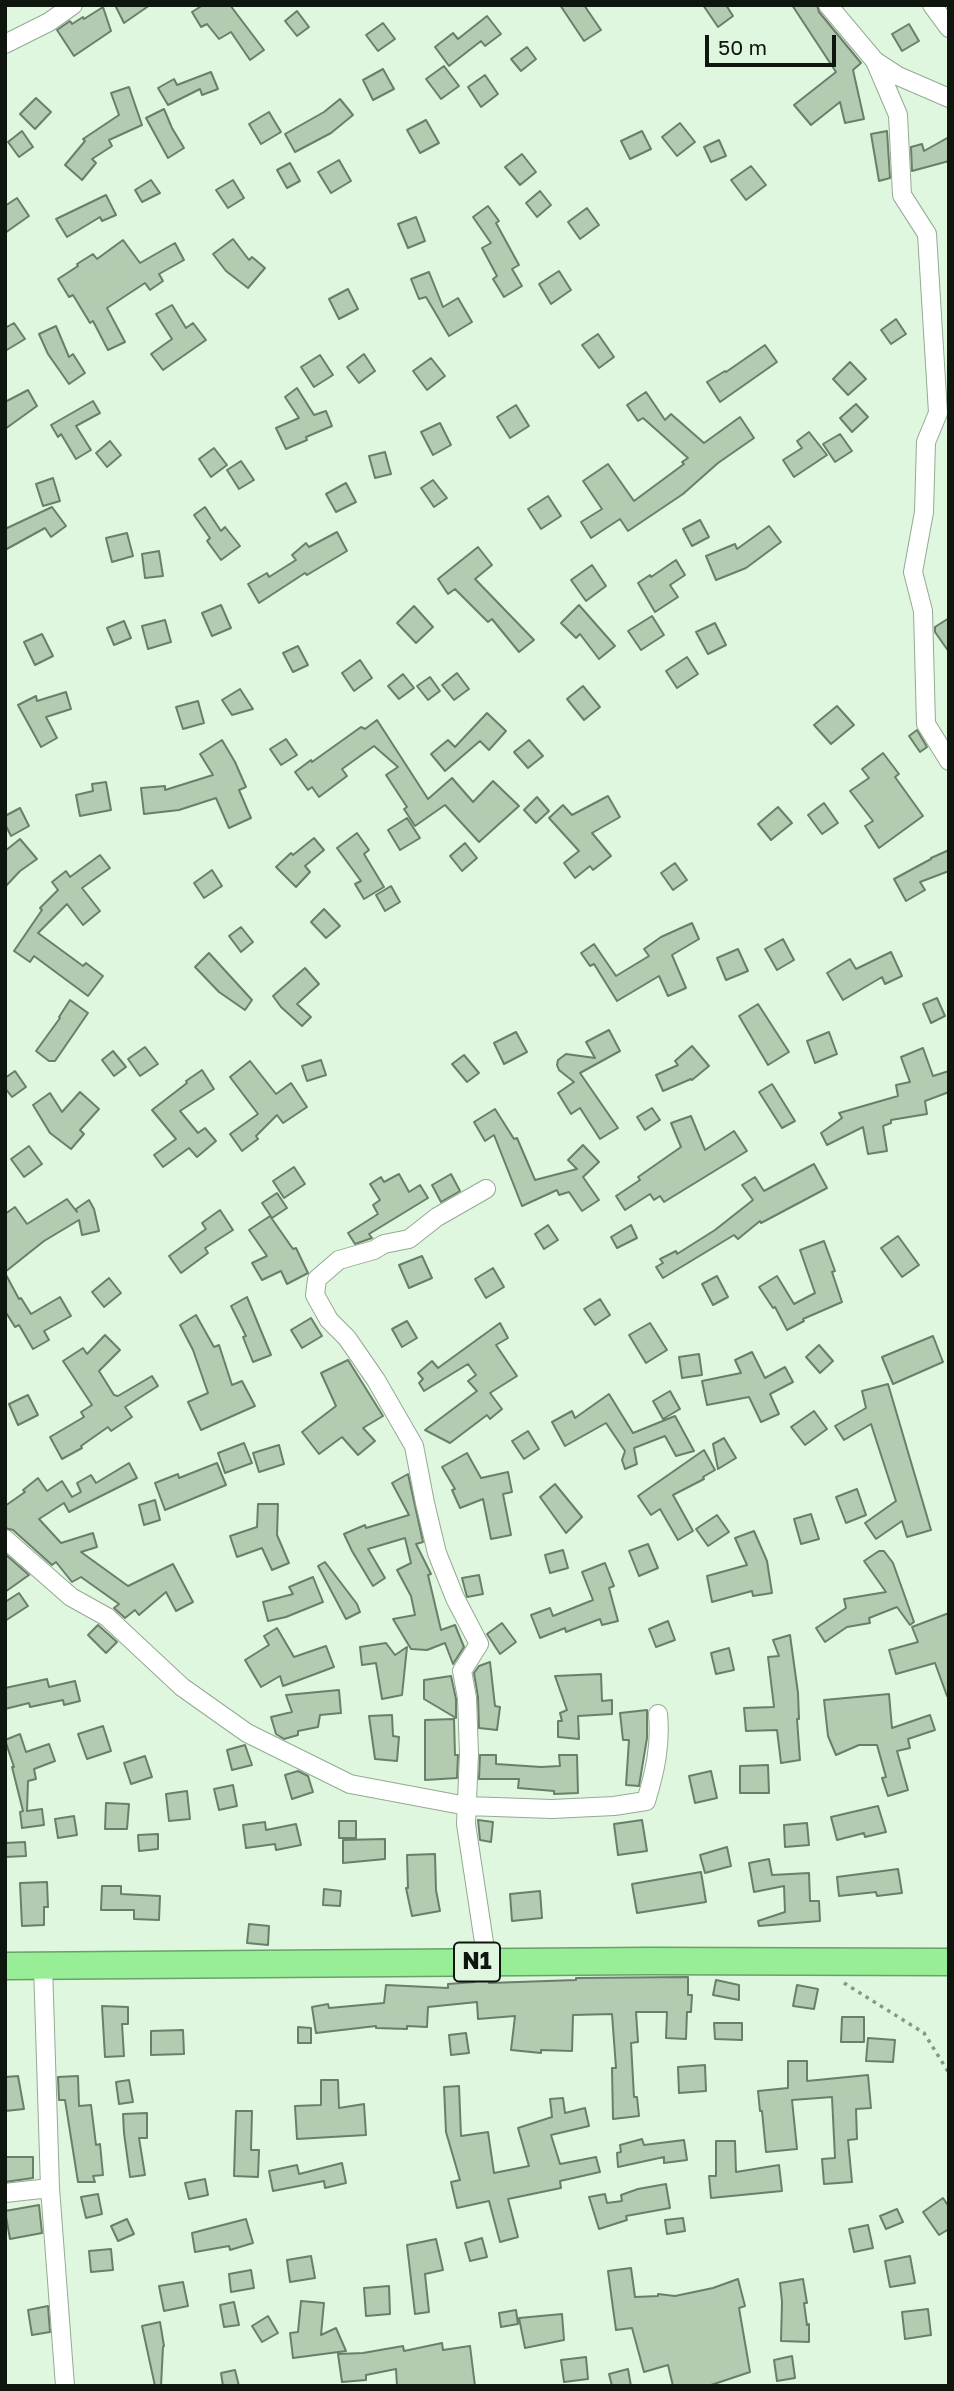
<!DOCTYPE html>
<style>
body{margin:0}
#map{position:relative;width:954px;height:2391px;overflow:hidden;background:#dff7de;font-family:"Golos Text",sans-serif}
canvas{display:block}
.frame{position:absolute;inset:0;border:7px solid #0e160e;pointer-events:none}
.scale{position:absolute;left:705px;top:35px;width:131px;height:32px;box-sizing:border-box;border:4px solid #0e160e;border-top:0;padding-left:9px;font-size:21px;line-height:24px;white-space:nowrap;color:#0e160e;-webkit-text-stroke:5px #dff7de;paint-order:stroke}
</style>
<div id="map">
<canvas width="954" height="2391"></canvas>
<div class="frame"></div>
<div class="scale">50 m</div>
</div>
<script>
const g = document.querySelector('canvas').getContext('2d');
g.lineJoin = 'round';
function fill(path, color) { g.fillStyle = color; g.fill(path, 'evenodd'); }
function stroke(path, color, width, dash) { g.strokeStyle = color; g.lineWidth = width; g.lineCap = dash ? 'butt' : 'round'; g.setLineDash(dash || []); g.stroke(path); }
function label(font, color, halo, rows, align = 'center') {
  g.font = font + ' "Golos Text",sans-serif'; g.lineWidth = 5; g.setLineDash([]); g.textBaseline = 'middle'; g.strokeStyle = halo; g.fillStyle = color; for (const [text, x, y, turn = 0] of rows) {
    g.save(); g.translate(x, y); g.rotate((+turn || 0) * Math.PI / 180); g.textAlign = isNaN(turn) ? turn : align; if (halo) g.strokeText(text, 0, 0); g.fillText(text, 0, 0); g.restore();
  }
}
const building = new Path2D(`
 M115,5H150L124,23Z
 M203,5H230L264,50L250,60L231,32L219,39L207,24L201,27L192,12Z
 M560,5H584L601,30L584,41Z
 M703,5H726L733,16L718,27Z
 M792,5H817L819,12L861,63L853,70L864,119L845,123L840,102L811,125L794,105L836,72Z
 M103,7L111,31L74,56L57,30L70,21L72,24L83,17L84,19Z
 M297,11L309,27L297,36L285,21Z
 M487,16L501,34L485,46L481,41L449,66L435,47L453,33L458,39Z
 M383,23L395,39L378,51L366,35Z
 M909,24L919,41L902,51L892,34Z
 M527,47L536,59L521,71L511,59Z
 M444,66L459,86L441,99L426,79Z
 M383,69L394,89L373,100L363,80Z
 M211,72L218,89L202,95L200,89L168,105L158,88L174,79L177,85Z
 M485,75L498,94L481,107L468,87Z
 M129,87L142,125L109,140L112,146L92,159L96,163L82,180L65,165L85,141L83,139L119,115L111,93Z
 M36,98L51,112L35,129L20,114Z
 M340,99L353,115L331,133L295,152L285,134L324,112Z
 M164,109L172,128L184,148L168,158L146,118Z
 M269,112L281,132L261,144L249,124Z
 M426,120L439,143L420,153L407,130Z
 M680,123L695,142L677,156L662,137Z
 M22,131L33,147L19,157L8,142Z
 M642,131L651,149L630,159L621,141Z
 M887,131L890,178L879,181L871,134Z
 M949,137V161L912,171L911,147L922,144L924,151Z
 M719,140L726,156L711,162L704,147Z
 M522,154L536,172L520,185L505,167Z
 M339,160L351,181L331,193L318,172Z
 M290,163L300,181L287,188L277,170Z
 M751,166L766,185L746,200L731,180Z
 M151,180L160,193L142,202L135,190Z
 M233,180L244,198L228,208L216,190Z
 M540,191L551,205L537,217L526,203Z
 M106,195L116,215L102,221L100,217L67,237L56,219Z
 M17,198L29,216L5,233V206Z
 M488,206L499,221L496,223L519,265L512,269L522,286L504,297L493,279L497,276L482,248L491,243L473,217Z
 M587,208L599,225L580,239L568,222Z
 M416,217L425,241L408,248L398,224Z
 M233,239L249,260L252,257L265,268L248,288L226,271L213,254Z
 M123,240L140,263L175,243L184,260L159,274L163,281L150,290L145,283L107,308L125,342L108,350L93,321L90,323L73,295L69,297L58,279L78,266L77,264L93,254L97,259Z
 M559,271L571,290L551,304L539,284Z
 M429,272L443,307L458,298L472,322L449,336L426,297L419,299L411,279Z
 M348,289L358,309L339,319L329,299Z
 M172,305L186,328L193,323L206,340L163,370L151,354L172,339L156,314Z
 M896,319L906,334L891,344L881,330Z
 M14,323L25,339L5,351V328Z
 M56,326L69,357L73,354L85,373L69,384L48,354L39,334Z
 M598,334L614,357L599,368L582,345Z
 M765,345L777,362L720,402L707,382L725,371L726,372Z
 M364,354L375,371L359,383L347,367Z
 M320,355L333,375L314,387L301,367Z
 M431,358L445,376L427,390L413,371Z
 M850,362L866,379L848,395L833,379Z
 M297,388L314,415L326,411L332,426L306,437L307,440L286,449L276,428L299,418L285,397Z
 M28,390L37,406L5,429V402Z
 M646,392L665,420L671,414L704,443L740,417L754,438L718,463L683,494L628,531L620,519L591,538L581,522L602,509L583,481L608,464L634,501L684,464L682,462L688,458L643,418L638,421L627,405Z
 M93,401L100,413L76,426L91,450L76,459L61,434L58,437L51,425Z
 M856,404L868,417L852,432L840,418Z
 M516,405L529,426L510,438L497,417Z
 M440,423L451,445L433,455L421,432Z
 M809,432L827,455L794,477L783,460L802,448L797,441Z
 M840,434L852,451L835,462L823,444Z
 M110,441L121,455L107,467L96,453Z
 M214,448L227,465L211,477L199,459Z
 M385,452L391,474L375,478L369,456Z
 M241,461L254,480L239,489L227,470Z
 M53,478L60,501L43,506L36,484Z
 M433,480L447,498L434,507L421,488Z
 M346,483L356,502L336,512L326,494Z
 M548,496L561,516L541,529L528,509Z
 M52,507L66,526L51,537L45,528L5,550V529Z
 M205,507L221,531L225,527L240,546L221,560L207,541L210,538L194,515Z
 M700,520L709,537L692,546L683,529Z
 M769,526L781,542L746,568L716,580L706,556L735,544L737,549Z
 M337,532L347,551L307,575L305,573L259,603L248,584L267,573L269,577L296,560L292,555L306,543L309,547Z
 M127,533L133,556L112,562L106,538Z
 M478,547L492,565L475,579L534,640L519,652L492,619L488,622L455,589L448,594L438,579Z
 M159,551L163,576L145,578L142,554Z
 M676,560L685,575L670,585L678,597L655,612L638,583L650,575L651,577Z
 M592,565L606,586L586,601L571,580Z
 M221,605L231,628L212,636L202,613Z
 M579,605L615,646L599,659L580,634L576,638L561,623Z
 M414,606L433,627L416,643L397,623Z
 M652,616L664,635L641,650L628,631Z
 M949,618V652L935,632V627Z
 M165,620L171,642L148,649L142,626Z
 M124,621L131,638L114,645L107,628Z
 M715,623L726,645L708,654L696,632Z
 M42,634L53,656L35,665L24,642Z
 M298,646L308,665L293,672L283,653Z
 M687,657L698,674L677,688L666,671Z
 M360,660L372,678L354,691L342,673Z
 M457,673L469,689L454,700L442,685Z
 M403,674L414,688L399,699L388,686Z
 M430,677L440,691L428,700L417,686Z
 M583,686L600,707L584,720L567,699Z
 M240,689L253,709L232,715L222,700Z
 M66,692L71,709L46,717L57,738L41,747L18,705L36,696L37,701Z
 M198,701L204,723L183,729L176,707Z
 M837,706L854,725L831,744L814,725Z
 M487,713L506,731L489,750L480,741L445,771L431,754L448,740L455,747Z
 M377,720L428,799L452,778L473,802L493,781L519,806L479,842L445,805L415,826L404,809L407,807L386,775L398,767L374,746L342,769L347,776L319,797L312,787L308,790L295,772L311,760L312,762L361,727L365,729Z
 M917,730L927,747L920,752L909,736Z
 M286,739L297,755L281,765L270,749Z
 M222,740L235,762L246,787L239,790L251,818L229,828L216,798L179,810L144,814L141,788L165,786V790L213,775L200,754Z
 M529,740L543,756L528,768L514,752Z
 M883,753L899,774L895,777L923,816L879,848L865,826L873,821L850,791L869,778L862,769Z
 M106,782L111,810L80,816L76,795L93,791L92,784Z
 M608,796L620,817L592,833L611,856L593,870L590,866L575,878L564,863L579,851L549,818L563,805L572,815Z
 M537,797L549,811L536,823L524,810Z
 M824,803L838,823L822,834L808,815Z
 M778,807L792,823L771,840L758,824Z
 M20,808L29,826L11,836L5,824V816Z
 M407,818L420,838L400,850L388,830Z
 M357,833L369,850L364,854L384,887L364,899L355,884L361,881L337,848Z
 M314,838L324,850L305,866L310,872L296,887L276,867L291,853L293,855Z
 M20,839L37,859L20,871L5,887V851Z
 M465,843L477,858L462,871L450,856Z
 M949,850V871L920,882L925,890L906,901L894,879L931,859V858Z
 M100,855L110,868L82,888L100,911L83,925L67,904L38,933L83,966L86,963L103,976L88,996L34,956L30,962L14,951L42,910L40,908L58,890L52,882L66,871L70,877Z
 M675,863L687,880L673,890L661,873Z
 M212,870L222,886L204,898L194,883Z
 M391,886L400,902L385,911L376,895Z
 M324,909L340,926L326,938L311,922Z
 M692,923L699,939L672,955L686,988L668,996L659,976L617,1001L594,964L590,966L581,953L594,944L616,976L649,956L644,949L661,937Z
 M241,927L253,942L241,952L229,936Z
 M783,939L794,960L777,970L765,949Z
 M738,949L748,971L726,980L717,958Z
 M891,952L902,976L885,984L882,977L843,1000L827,973L850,959L856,969Z
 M209,953L252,1000L245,1010L219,992L195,967Z
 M305,968L319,984L297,1004L311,1017L302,1026L281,1007L273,996Z
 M937,998L945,1016L931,1023L923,1004Z
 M70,1000L88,1013L55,1061H49L36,1051L60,1018L59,1017Z
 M758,1004L789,1052L768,1065L739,1016Z
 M609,1030L620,1051L580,1073L618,1128L600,1139L580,1108L571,1114L558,1093L574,1082L559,1070L557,1065L558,1060L566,1054L595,1058L586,1042Z
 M516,1032L527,1052L504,1064L494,1043Z
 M829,1032L837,1054L815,1063L807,1041Z
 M692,1046L709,1066L692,1080L691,1079L663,1091L656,1075L678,1065L675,1061Z
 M145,1047L158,1064L140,1076L128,1059Z
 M923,1048L933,1076L949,1071V1092L925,1101L927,1114L891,1120V1123L883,1126L887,1151L868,1154L863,1127L827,1145L821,1133L842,1118L839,1113L898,1096L896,1085L910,1082L901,1057Z
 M113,1051L126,1067L114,1076L102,1060Z
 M464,1055L479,1073L467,1082L452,1064Z
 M321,1060L326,1075L307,1081L302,1066Z
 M250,1061L276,1094L291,1083L307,1107L283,1123L277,1115L256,1136L258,1139L242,1151L230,1134L258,1114L230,1077Z
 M202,1070L214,1089L180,1111L198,1133L205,1128L216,1141L197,1157L189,1148L163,1167L154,1155L176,1139L152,1110L187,1083L186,1081Z
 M15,1071L26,1087L12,1097L5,1088V1078Z
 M772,1084L795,1121L782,1128L759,1092Z
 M80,1092L99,1109L80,1130L84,1134L71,1149L50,1133L33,1105L50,1093L62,1112Z
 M652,1108L660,1120L645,1130L637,1117Z
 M495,1109L514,1139L517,1138L535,1180L577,1169L568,1160L583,1145L599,1162L583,1177L599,1200L582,1211L569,1192L559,1195L557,1190L522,1206L494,1135L485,1141L474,1122Z
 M691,1116L705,1150L734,1131L747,1151L664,1202L660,1196L654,1200L650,1194L625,1210L616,1196L640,1180L638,1177L681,1147L671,1123Z
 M29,1146L42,1164L24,1177L11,1159Z
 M814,1164L827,1188L761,1223L760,1221L738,1239L734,1235L663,1278L656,1267L663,1263L660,1259L676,1251L677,1254L715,1230L753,1200L742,1185L755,1177L764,1191Z
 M294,1167L305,1184L284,1198L273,1181Z
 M399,1174L409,1192L420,1185L428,1198L369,1234L372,1238L355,1244L348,1233L378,1214L373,1205L380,1200L370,1184L381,1177L384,1182Z
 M451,1174L460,1191L441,1202L432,1185Z
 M277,1193L287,1208L272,1218L262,1203Z
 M67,1199L77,1212L76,1209L89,1200L94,1209L99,1231L82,1235L79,1220L44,1241L5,1272V1214L15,1207L27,1224Z
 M220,1210L233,1230L205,1248L208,1253L181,1273L169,1256L206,1229L202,1223Z
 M270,1216L293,1249L296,1248L308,1273L287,1284L281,1271L262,1280L252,1263L267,1256L249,1230Z
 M548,1225L558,1240L544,1249L535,1234Z
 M631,1225L637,1238L617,1248L611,1237Z
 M898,1236L919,1265L902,1277L881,1248Z
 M824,1241L835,1271L832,1272L842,1302L803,1319L804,1321L787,1330L775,1307L773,1308L759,1287L777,1276L794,1304L815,1293L800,1250Z
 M422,1256L432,1278L409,1288L399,1265Z
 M493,1268L504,1287L486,1298L475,1279Z
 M5,1273L19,1299L21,1298L31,1314L60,1297L71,1316L44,1331L49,1340L33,1349L19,1325L15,1327L5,1311Z
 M717,1276L728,1297L713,1305L702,1284Z
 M109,1278L121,1293L104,1307L92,1292Z
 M247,1297L271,1355L253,1362L243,1337L246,1336L231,1306Z
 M600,1299L610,1315L595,1325L584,1309Z
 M196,1315L214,1347L219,1345L232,1385L242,1381L255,1406L201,1430L188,1402L208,1393L193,1350L180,1325Z
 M311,1318L322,1336L302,1348L291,1330Z
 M407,1321L417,1338L402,1347L392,1329Z
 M500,1323L508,1338L496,1345L517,1376L490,1393L502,1409L490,1419L487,1415L450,1443L425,1430L477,1391L468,1381L476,1375L468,1364L424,1391L419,1383L423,1379L418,1373L432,1361L438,1368Z
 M650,1323L667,1350L646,1363L629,1335Z
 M105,1335L120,1350L99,1371L114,1395L118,1396L152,1376L158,1386L125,1407L132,1417L111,1431L108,1427L81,1446L82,1448L62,1459L50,1437L84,1417L81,1412L92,1405L63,1361L83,1348L87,1354Z
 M933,1336L943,1362L893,1384L882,1357Z
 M819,1345L833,1361L820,1373L806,1357Z
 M752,1352L765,1378L785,1367L793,1382L770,1394L779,1414L761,1422L749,1397L707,1405L702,1381L741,1373L735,1360Z
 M699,1354L702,1375L682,1378L679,1357Z
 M348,1360L383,1416L363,1428L375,1441L358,1455L342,1437L319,1454L302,1432L336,1406L321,1373Z
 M888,1384L931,1530L907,1537L902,1521L876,1539L865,1523L896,1501L871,1424L844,1440L835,1426L866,1408L862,1391Z
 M670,1391L680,1409L663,1419L653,1401Z
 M609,1394L633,1433L675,1416L694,1451L676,1456L665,1436L634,1448L637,1464L625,1469L622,1460L625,1451L606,1423L565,1446L552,1422L572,1411L575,1418Z
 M28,1395L38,1415L18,1425L9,1404Z
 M814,1411L827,1429L805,1445L791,1427Z
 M528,1431L539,1449L524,1459L512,1441Z
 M724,1438L736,1458L718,1469L713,1444Z
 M244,1443L252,1463L225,1473L218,1453Z
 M279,1445L284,1464L259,1472L253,1453Z
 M704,1450L715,1470L703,1477L704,1479L673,1495L693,1531L678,1540L660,1509L651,1515L638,1496Z
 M467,1453L481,1478L508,1472L512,1492L503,1494L511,1535L491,1539L483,1499L460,1508L452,1490L455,1489L442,1467Z
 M129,1463L137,1478L69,1512L64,1503L39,1519L61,1543L93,1533L97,1547L81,1552L128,1586L173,1564L193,1602L176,1611L166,1592L139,1615L135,1610L125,1618L114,1608L119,1604L81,1577L72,1582L56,1562L52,1565L13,1530L5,1528V1506L25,1492L23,1490L38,1478L47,1491L62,1481L72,1497L81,1492L77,1483L91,1475L96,1483Z
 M217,1463L226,1485L165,1510L155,1483L178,1474L179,1478Z
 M408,1474L423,1542L416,1544L431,1574L428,1575L441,1630L455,1625L464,1647L453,1664L445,1643L427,1650L411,1649L393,1619L415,1615L411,1596L397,1570L411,1563L405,1538L368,1549L385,1578L373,1586L352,1551L344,1534L365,1525L366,1528L409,1515L392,1483Z
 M555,1484L582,1517L566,1533L540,1497Z
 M857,1489L866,1515L846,1523L836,1497Z
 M155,1500L160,1520L144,1525L139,1505Z
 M258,1504H278L277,1535L289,1563L272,1570L262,1548L237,1557L230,1536L257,1527Z
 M811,1514L819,1539L801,1544L794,1519Z
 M717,1515L729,1532L708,1546L696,1529Z
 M754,1531L767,1561L772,1593L753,1596L752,1591L712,1602L707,1576L747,1565L735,1538Z
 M648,1544L658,1568L639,1576L629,1551Z
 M563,1550L568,1568L550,1573L545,1555Z
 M879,1551H884L893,1563L914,1622L910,1625L897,1607L869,1618L870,1623L847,1627L825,1642L816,1628L846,1608L844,1599L886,1592L864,1561Z
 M5,1554L29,1575L5,1592Z
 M325,1562L357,1604L360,1612L346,1619L318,1566Z
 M605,1563L614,1586L609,1588L618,1621L602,1625L600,1619L566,1632L565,1628L540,1638L531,1615L550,1608L553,1616L593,1600L582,1572Z
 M479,1575L483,1594L467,1597L462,1578Z
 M313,1577L323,1602L286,1617L268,1621L263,1602L293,1594L289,1587Z
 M19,1593L28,1606L5,1621V1602Z
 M949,1613V1696H947L935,1663L896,1674L889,1650L918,1642L912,1627Z
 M668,1621L675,1640L656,1647L649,1629Z
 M502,1623L516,1642L500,1654L487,1634Z
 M98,1625L117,1642L106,1653L88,1635Z
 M277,1628L294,1657L326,1646L334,1667L283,1686L280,1676L261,1687L245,1660L269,1645L264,1636Z
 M790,1635L798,1693L799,1719H797L800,1760L781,1763L777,1730L746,1731L744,1708L774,1707L768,1657L779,1656L773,1640Z
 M386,1643L395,1655L407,1647L402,1695L382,1699L376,1663L362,1665L360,1647Z
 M729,1648L734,1670L716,1674L711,1653Z
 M490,1662L495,1706L500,1707L497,1730L479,1728L478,1697L474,1673L479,1666Z
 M601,1674L602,1701L612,1700V1714L578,1716L579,1739L558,1737V1721H562L560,1713L567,1710L555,1676Z
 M451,1676L456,1699V1718L424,1699V1680Z
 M47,1679L49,1687L75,1681L80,1701L64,1705L63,1700L30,1707L29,1703L5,1709V1688Z
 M339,1690L341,1713L320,1715L318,1727L298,1731V1735L284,1739L276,1734L271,1717L292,1712L286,1695Z
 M889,1694L892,1728L930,1715L935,1730L908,1739L910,1748L897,1751L908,1790L888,1796L882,1778L886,1777L877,1745H859L836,1755L828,1736L824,1700Z
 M647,1710V1738L639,1786L626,1785L629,1740H623L620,1713Z
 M392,1715L393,1736L399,1737L397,1761L375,1759L369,1716Z
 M454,1719L455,1755H458L457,1778L425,1780V1720Z
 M103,1726L111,1751L87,1759L78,1734Z
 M20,1734L26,1752L49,1744L55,1761L34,1769L36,1779L28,1781L27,1811L42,1809L44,1825L22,1828L20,1812L23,1811L12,1767H14L5,1740Z
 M245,1745L252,1765L232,1770L227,1750Z
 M480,1755H496V1764L541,1767L560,1766L559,1755H577L578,1793L554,1794V1791L518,1788L519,1779H479Z
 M145,1756L152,1777L131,1784L124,1763Z
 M768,1765L769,1793H740V1766Z
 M298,1771L308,1776L313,1792L292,1799L285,1775Z
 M711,1771L717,1798L695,1803L689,1776Z
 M233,1785L237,1806L219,1810L214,1789Z
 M187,1791L190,1819L169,1821L166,1794Z
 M106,1803L129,1804L127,1829H105Z
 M878,1806L886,1832L865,1837L864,1833L837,1840L831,1817Z
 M74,1816L77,1835L58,1838L55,1819Z
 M478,1820L493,1822L491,1842L480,1840Z
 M642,1820L647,1851L618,1855L614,1824Z
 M339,1821H356V1838H339Z
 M265,1822L266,1830L296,1824L301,1845L276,1850L275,1844L246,1848L243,1825Z
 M807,1823L809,1845L785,1847L784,1825Z
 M158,1834V1849L139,1851L138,1835Z
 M385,1839V1859L343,1863V1840Z
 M25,1842L26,1856L5,1857V1843Z
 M727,1847L731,1866L705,1873L700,1855Z
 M435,1854L436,1890L440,1911L412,1916L406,1888H408L407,1855Z
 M769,1859L772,1875L809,1873L810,1901H819L820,1921L759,1926L758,1921L785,1912L784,1886L754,1892L749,1863Z
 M898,1869L902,1893L877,1896L876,1892L839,1896L837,1877Z
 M701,1872L706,1902L637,1913L632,1884Z
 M47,1882L48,1907H44V1925L22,1926L20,1883Z
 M102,1886H121V1894L160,1896L159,1920L134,1919V1910H101Z
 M324,1889L341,1891L340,1906L323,1905Z
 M540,1891L542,1918L512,1921L510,1894Z
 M249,1924L269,1926L268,1945L247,1943Z
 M688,1977V1995H692L691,2012H687L686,2039L666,2038L667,2012H636L638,2042L631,2043L634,2097H637L639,2116L613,2119L612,2068H616L612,2014L573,2015L572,2051L541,2050V2053L511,2050L515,2016L478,2019L477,2002L428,2007L427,2027L407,2026V2029L376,2028V2026L316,2033L312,2007L328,2004L329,2008L384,2003L386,1985L448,1988V1984L475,1982L474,1979L489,1978V1983L576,1980V1978Z
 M716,1980L739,1985V2000L713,1995Z
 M797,1985L818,1989L814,2009L793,2006Z
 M102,2006L128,2007V2024H122L124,2056L105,2057Z
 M842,2017H864V2042H841Z
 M714,2023H742V2040L715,2039Z
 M298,2027L311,2028V2043H298Z
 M183,2030L184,2054L151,2055V2031Z
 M466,2033L469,2053L451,2055L449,2035Z
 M868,2038L895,2040L893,2062L866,2061Z
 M788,2061H807V2081L868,2075L871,2108L856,2109L857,2139L848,2140L852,2182L824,2184L822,2159L835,2158L832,2097L792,2100L797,2149L766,2152L762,2111H760L758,2091L788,2088Z
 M705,2065L706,2091L679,2093L678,2067Z
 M18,2076L24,2109L5,2111V2077Z
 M78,2076L79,2106L91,2105L96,2145L100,2144L103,2175L93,2176L95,2182H78L65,2100H59L58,2077Z
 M129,2080L133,2102L119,2104L116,2082Z
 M321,2080H338L339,2108L364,2104L366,2135L297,2139L295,2106L321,2105Z
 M459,2086L461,2136L488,2132L494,2173L529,2166L518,2128L552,2117L550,2099L563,2098L565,2113L585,2108L589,2126L551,2135L560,2164L596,2157L600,2172L560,2181L561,2188L508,2199L518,2237L500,2242L489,2201L457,2208L451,2182L460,2180L446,2132L444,2087Z
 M236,2111H252L251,2150H259L258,2177L234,2176Z
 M147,2113V2138H139L145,2175L130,2177L124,2133L123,2114Z
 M642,2139L644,2145L684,2140L687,2160L664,2163V2157L618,2167L617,2153L621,2152L620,2145Z
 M716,2141H735L736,2172L779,2165L782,2191L711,2198L709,2176H716Z
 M5,2157H33V2178L5,2182Z
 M342,2163L346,2183L325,2188L324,2181L273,2191L269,2171L297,2165L299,2174Z
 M205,2179L208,2195L189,2199L185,2183Z
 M666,2184L670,2208L626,2216L627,2220L599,2229L589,2197L605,2194L607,2203L622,2201L621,2195L638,2189Z
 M98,2194L102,2214L86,2218L81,2197Z
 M943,2198L949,2207V2229L939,2235L923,2212Z
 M39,2205L42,2233L10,2239L5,2211Z
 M897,2209L903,2222L886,2229L880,2216Z
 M683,2218L685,2231L667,2234L665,2220Z
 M127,2219L134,2234L118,2241L111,2226Z
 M246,2219L253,2243L230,2250L229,2246L195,2252L192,2233Z
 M868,2225L873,2248L854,2252L849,2229Z
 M482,2238L487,2257L470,2261L465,2243Z
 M436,2239L443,2270L425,2274L429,2312L415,2314L407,2245Z
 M111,2249L113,2270L91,2272L89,2251Z
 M311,2256L315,2278L290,2282L287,2260Z
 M910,2256L915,2283L890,2287L885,2261Z
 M631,2268L635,2297L658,2296V2294L675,2296L713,2288L738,2279L745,2306L739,2308L750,2372L708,2386H673L668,2365L644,2372L632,2328L616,2330L612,2301L608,2271Z
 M251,2270L254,2288L231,2292L229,2274Z
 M803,2279L807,2303H804L807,2325L809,2324V2342L781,2341L782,2302L780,2283Z
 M183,2282L188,2306L164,2311L159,2286Z
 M389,2286L390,2314L366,2316L364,2288Z
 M301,2301L324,2303L321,2335L336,2328L346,2351L293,2358L290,2333L298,2332Z
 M234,2302L239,2325L224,2327L220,2305Z
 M48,2306L50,2332L32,2335L28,2310Z
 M928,2309L931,2335L905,2339L902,2312Z
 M516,2310L518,2324L501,2327L499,2313Z
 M562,2314L564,2340L525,2348L519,2318Z
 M268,2316L278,2333L262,2342L252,2326Z
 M160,2322L164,2346L163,2347L161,2386H155L142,2326Z
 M442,2343L443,2350L470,2346L475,2386H397L396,2369L366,2375V2380L342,2382L338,2354L363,2353L403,2346L404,2351Z
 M792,2356L795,2378L777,2381L774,2360Z
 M586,2357L588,2379L564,2382L561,2360Z
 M628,2369L631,2386H612L609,2374Z
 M235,2370L239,2386H223L221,2373Z`);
fill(building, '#b2cbb1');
stroke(building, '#6a7f69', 2);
const minor = new Path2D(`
 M828,5L875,61L898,115L902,195L927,234L938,413L926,442L924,512L913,572L923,611L926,724L949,761
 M932,5L949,28
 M5,44L49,22L73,5
 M875,61L898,76L949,98
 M486,1189L437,1217L409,1239L384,1244L374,1250L339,1260L317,1279L315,1295L329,1320L347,1338L376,1380L414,1446L425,1503L437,1553L455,1598L479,1644L462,1671L467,1698L469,1754L466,1824L487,1962
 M5,1539L71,1597L107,1617L182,1687L247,1733L350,1784L467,1806L552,1809L614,1806L646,1801C655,1772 661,1745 658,1714
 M43,1965L50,2188L65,2386
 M5,2193L50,2188`);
const highway = new Path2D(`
 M5,1966L649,1961L949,1962`);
stroke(minor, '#94aa93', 20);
stroke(highway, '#67a266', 29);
stroke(new Path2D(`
 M844,1983L924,2033L949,2073`), '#859785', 3.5, [3.5, 5]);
stroke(minor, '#fff', 18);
stroke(highway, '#97ee96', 26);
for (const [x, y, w] of [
 [477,1962,46]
]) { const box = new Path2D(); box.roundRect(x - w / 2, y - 19.5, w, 39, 5); g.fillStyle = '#dff7de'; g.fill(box); stroke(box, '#0e160e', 2); }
label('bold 23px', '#0e160e', null, [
 ["N1",477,1962]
]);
</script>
